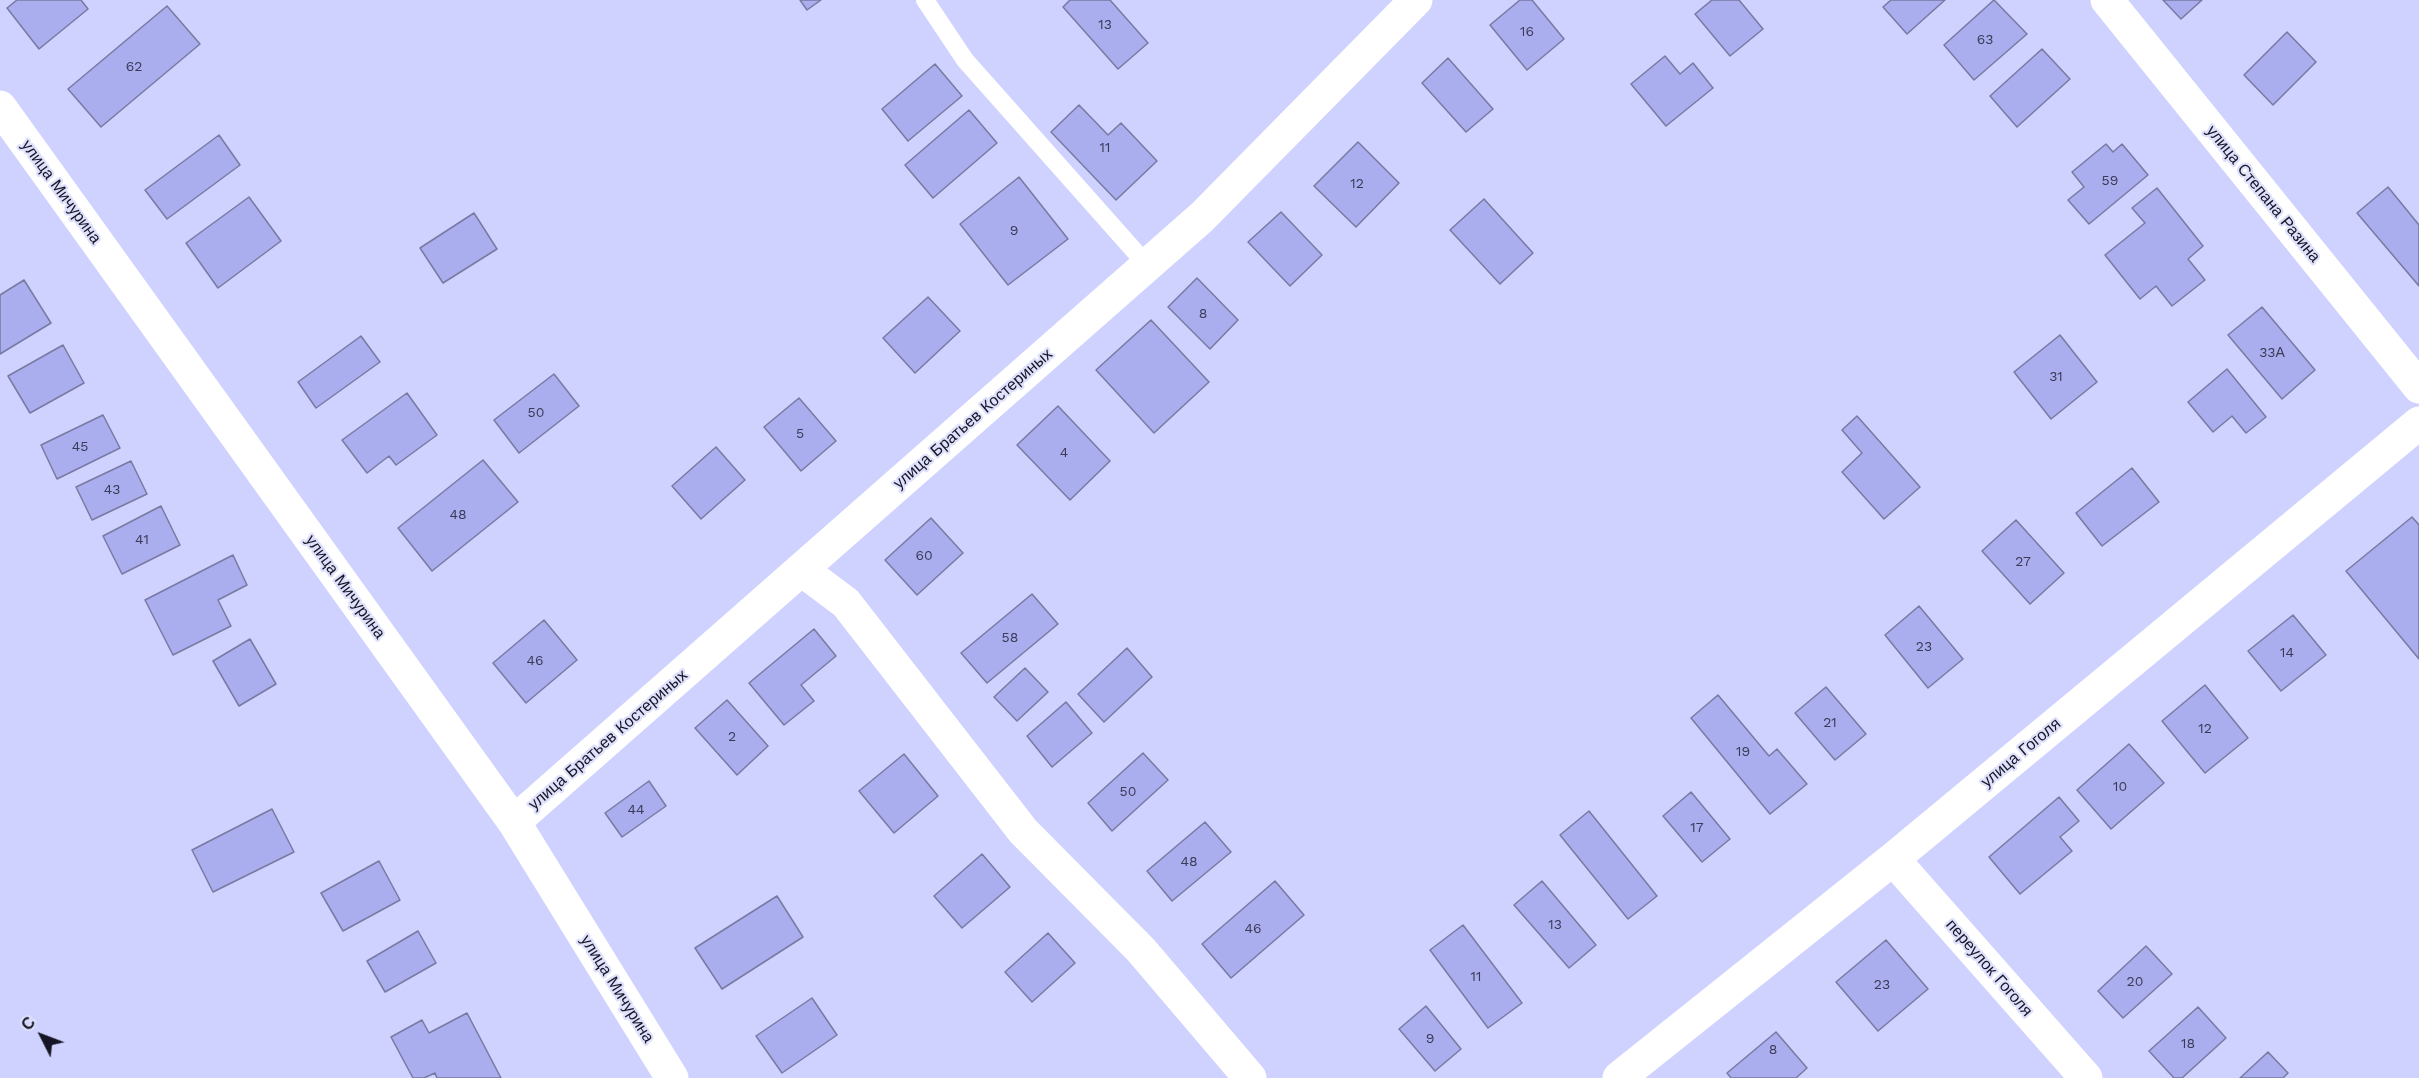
<!DOCTYPE html>
<meta charset="utf-8">
<style>
body{margin:0}
#map{position:relative;width:2419px;height:1078px;overflow:hidden;background:#cfd2fe;font-family:"Work Sans",sans-serif}
canvas{display:block}
.north{position:absolute;left:12px;top:1006px;width:60px;height:60px;-webkit-text-stroke:4px #dfe1fc;paint-order:stroke;rotate:312deg;font-size:16px;font-weight:700;line-height:24px;text-align:center;color:#151525}
.north::after{content:'';display:block;margin:auto;width:21px;height:27px;background:#151525;clip-path:polygon(50% 0,100% 100%,50% 72%,0 100%)}
</style>
<div id="map">
<canvas width="2419" height="1078"></canvas>
<div class="north">С</div>
</div>
<script>
const g = document.querySelector('canvas').getContext('2d');
g.lineJoin = 'round';
function fill(path, color) { g.fillStyle = color; g.fill(path, 'evenodd'); }
function stroke(path, color, width, dash) { g.strokeStyle = color; g.lineWidth = width; g.lineCap = dash ? 'butt' : 'round'; g.setLineDash(dash || []); g.stroke(path); }
function label(font, color, halo, rows, align = 'center') {
  g.font = font + ' "Work Sans",sans-serif'; g.lineWidth = 4.5; g.setLineDash([]); g.textBaseline = 'middle'; g.strokeStyle = halo; g.fillStyle = color; for (const [text, x, y, turn = 0] of rows) {
    g.save(); g.translate(x, y); g.rotate((+turn || 0) * Math.PI / 180); g.textAlign = isNaN(turn) ? turn : align; if (halo) g.strokeText(text, 0, 0); g.fillText(text, 0, 0); g.restore();
  }
}
const building = new Path2D(`
 M17,0H81L88,9L39,49L7,8Z
 M800,0H821L807,10Z
 M1070,0H1110L1148,43L1118,69L1063,7Z
 M1520,0H1532L1564,39L1527,70L1490,25Z
 M1712,0H1739L1763,29L1730,56L1695,14Z
 M1891,0H1945L1907,34L1883,7Z
 M1994,0L2027,34L1974,80L1944,45Z
 M2163,0H2202L2181,19Z
 M167,6L200,44L101,127L68,89Z
 M2287,32L2316,62L2273,105L2244,75Z
 M2042,49L2070,79L2017,127L1990,96Z
 M1665,56L1680,74L1693,63L1713,88L1666,126L1631,84Z
 M1448,58L1493,109L1466,132L1422,83Z
 M935,64L962,96L908,141L882,109Z
 M1079,105L1108,135L1121,123L1157,161L1116,200L1051,132Z
 M969,110L997,143L933,198L905,165Z
 M219,135L240,165L167,219L145,190Z
 M1358,142L1399,183L1356,227L1314,186Z
 M2106,144L2113,152L2122,144L2148,175L2089,224L2068,200L2084,187L2072,172Z
 M1019,177L1068,239L1008,285L960,224Z
 M2388,187L2419,225V286L2357,213Z
 M2157,188L2203,246L2188,259L2205,280L2172,306L2156,286L2140,299L2105,255L2145,223L2132,208Z
 M249,197L281,241L218,288L186,243Z
 M1484,199L1533,253L1500,284L1450,230Z
 M1281,212L1322,255L1290,286L1248,242Z
 M474,213L497,249L443,283L420,248Z
 M1197,278L1238,320L1210,349L1168,307Z
 M24,280L51,323L0,354V295Z
 M928,297L960,331L915,373L883,338Z
 M2262,307L2315,370L2282,399L2228,335Z
 M1151,320L1209,382L1154,433L1096,370Z
 M2060,335L2097,382L2051,419L2014,372Z
 M361,336L380,362L316,408L298,382Z
 M63,345L84,383L30,413L8,376Z
 M2227,369L2266,417L2246,433L2232,416L2213,432L2188,402Z
 M554,374L579,406L519,453L494,420Z
 M407,393L437,435L396,465L389,456L367,473L342,440Z
 M799,398L836,441L801,471L764,427Z
 M1058,406L1110,461L1070,500L1017,445Z
 M103,415L120,448L57,479L41,445Z
 M1857,416L1920,487L1884,519L1842,472L1862,453L1842,430Z
 M716,447L745,480L701,519L672,486Z
 M483,460L518,502L432,571L398,528Z
 M131,461L147,494L92,520L76,487Z
 M2132,468L2159,502L2102,546L2076,513Z
 M161,506L180,545L122,574L103,536Z
 M2412,517L2419,525V659L2346,571Z
 M931,518L963,553L917,595L885,560Z
 M2016,520L2064,573L2030,604L1982,551Z
 M233,555L247,585L218,600L231,626L173,655L145,600Z
 M1032,594L1058,624L987,683L961,653Z
 M1919,606L1963,659L1928,688L1885,635Z
 M2293,615L2326,655L2281,691L2248,651Z
 M544,620L577,660L526,703L493,663Z
 M814,629L836,656L801,685L814,701L784,725L749,683Z
 M250,639L276,684L239,706L213,661Z
 M1127,648L1152,677L1104,722L1078,694Z
 M1025,668L1048,692L1017,721L994,697Z
 M2205,685L2248,738L2205,773L2162,721Z
 M1826,687L1866,734L1835,760L1795,713Z
 M1718,695L1769,756L1777,749L1807,784L1770,814L1691,718Z
 M727,700L768,746L737,775L695,728Z
 M1066,702L1092,733L1052,767L1027,736Z
 M2129,744L2164,783L2111,829L2077,790Z
 M1143,753L1168,780L1112,831L1088,803Z
 M904,754L938,796L894,833L859,791Z
 M649,781L666,806L622,837L605,813Z
 M1691,792L1730,839L1702,862L1663,816Z
 M2059,797L2079,821L2060,837L2072,851L2020,894L1989,857Z
 M272,809L294,852L213,892L192,850Z
 M1589,811L1657,896L1628,919L1560,835Z
 M1205,822L1231,852L1172,901L1147,871Z
 M982,854L1010,887L962,928L934,896Z
 M379,861L400,900L343,931L321,893Z
 M1275,881L1304,915L1231,978L1202,944Z
 M1542,881L1596,945L1569,968L1514,905Z
 M777,896L803,937L722,989L695,948Z
 M1463,925L1522,1003L1488,1028L1430,950Z
 M418,931L436,963L385,992L367,961Z
 M1048,933L1075,963L1032,1002L1005,972Z
 M1886,940L1928,989L1878,1031L1836,982Z
 M2146,946L2172,974L2123,1018L2098,991Z
 M812,998L837,1035L782,1073L756,1036Z
 M1426,1006L1461,1049L1435,1071L1399,1029Z
 M2198,1007L2226,1038L2182,1078H2174L2149,1051Z
 M467,1013L501,1078H437L435,1073L424,1078H413L391,1037L422,1020L429,1033Z
 M1776,1032L1807,1068L1796,1078H1731L1727,1073Z
 M2268,1052L2288,1073L2283,1078H2240Z`);
fill(building, '#aaadee');
stroke(building, '#787aa2', 1.5);
stroke(new Path2D(`
 M925,0L965,60L1147,265`), '#fff', 18);
stroke(new Path2D(`
 M2107,0L2419,387
 M0,107L514,822L672,1078
 M802,570L846,603L1023,831L1141,950L1250,1078
 M514,822L1202,217L1416,0
 M1893,859L2086,1078
 M1619,1078L1893,859L2419,423`), '#fff', 33);
label('14px', '#3a3b57', null, [
 ["13",1105,25],
 ["16",1527,32],
 ["63",1985,40],
 ["62",134,67],
 ["11",1105,148],
 ["59",2110,181],
 ["12",1357,184],
 ["9",1014,231],
 ["8",1203,314],
 ["33А",2272,353],
 ["31",2056,377],
 ["50",536,413],
 ["5",800,434],
 ["45",80,447],
 ["4",1064,453],
 ["43",112,490],
 ["48",458,515],
 ["41",142,540],
 ["60",924,556],
 ["27",2023,562],
 ["58",1010,638],
 ["23",1924,647],
 ["14",2287,653],
 ["46",535,661],
 ["21",1830,723],
 ["12",2205,729],
 ["2",732,737],
 ["19",1743,752],
 ["10",2120,787],
 ["50",1128,792],
 ["44",636,810],
 ["17",1697,828],
 ["48",1189,862],
 ["13",1555,925],
 ["46",1253,929],
 ["11",1476,977],
 ["20",2135,982],
 ["23",1882,985],
 ["9",1430,1039],
 ["18",2188,1044],
 ["8",1773,1050]
]);
label('16px', '#151525', '#dfe1fc', [
 ["улица Мичурина",61,192,54],
 ["улица Степана Разина",2263,194,51],
 ["улица Братьев Костериных",973,419,-41],
 ["улица Мичурина",345,587,54],
 ["улица Братьев Костериных",608,740,-41],
 ["улица Гоголя",2021,753,-40],
 ["переулок Гоголя",1989,968,49],
 ["улица Мичурина",617,989,58]
]);
</script>
